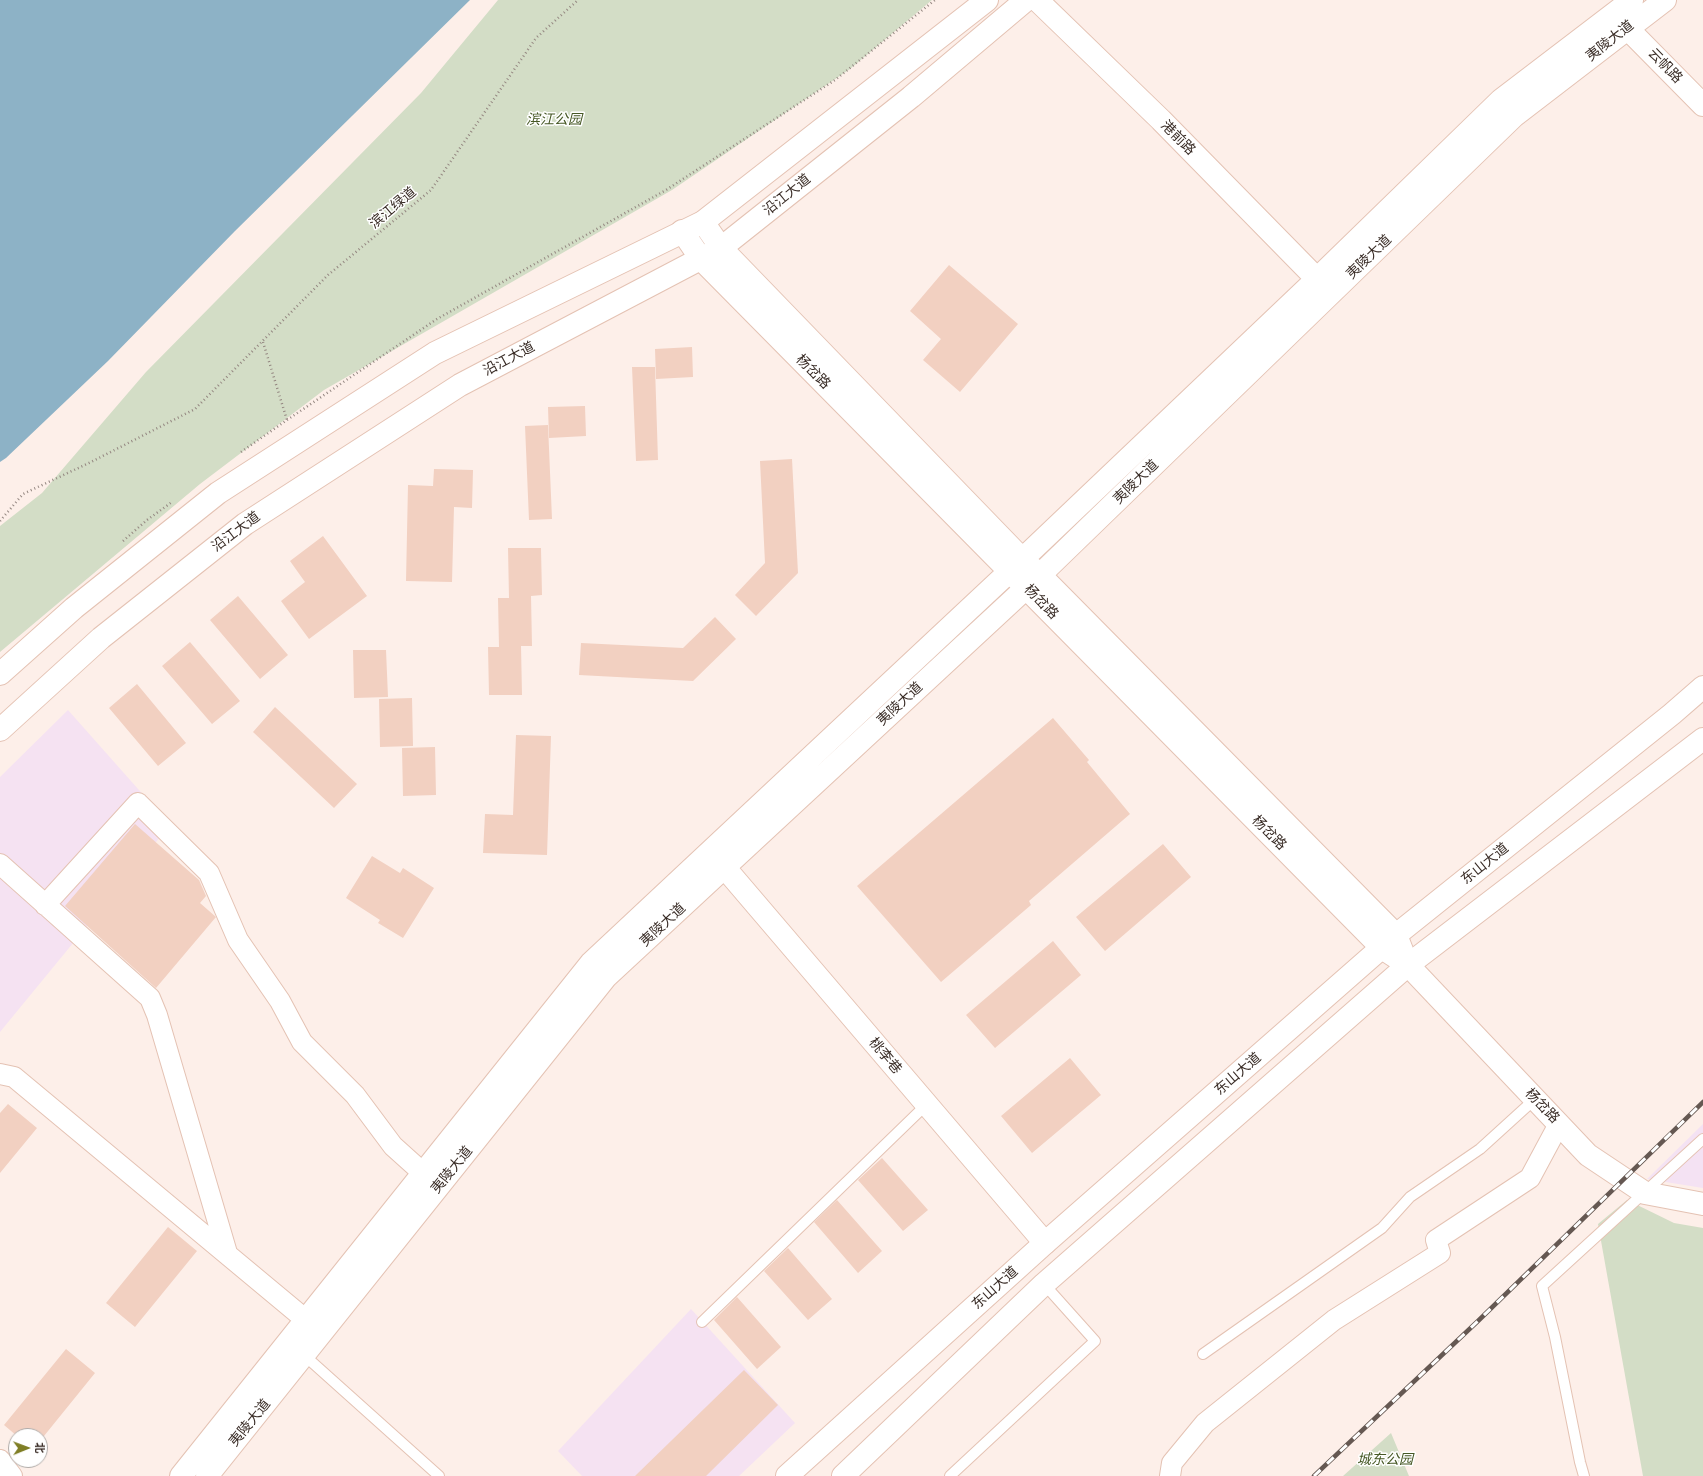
<!DOCTYPE html>
<meta charset="utf-8">
<style>
body{margin:0}
#map{position:relative;width:1703px;height:1476px;overflow:hidden;background:#fdefe9;font-family:"Roboto Serif","Noto Sans SC",serif}
canvas{display:block}
.north{position:absolute;left:8px;top:1428px;width:40px;height:40px;box-sizing:border-box;background:#fff;border:1px solid #b0aba8;border-radius:50%;rotate:89deg;font-size:11px;font-weight:700;line-height:16px;text-align:center;color:#392c26}
.north::after{content:'';display:block;margin:auto;width:14px;height:18px;background:#7f7e25;clip-path:polygon(50% 0,100% 100%,50% 72%,0 100%)}
</style>
<div id="map">
<canvas width="1703" height="1476"></canvas>
<div class="north">北</div>
</div>
<script>
const g = document.querySelector('canvas').getContext('2d');
g.lineJoin = 'round';
function fill(path, color) { g.fillStyle = color; g.fill(path, 'evenodd'); }
function stroke(path, color, width, dash) { g.strokeStyle = color; g.lineWidth = width; g.lineCap = dash ? 'butt' : 'round'; g.setLineDash(dash || []); g.stroke(path); }
function label(font, color, halo, rows, align = 'center') {
  g.font = font + ' "Roboto Serif","Noto Sans SC",serif'; g.lineWidth = 3; g.setLineDash([]); g.textBaseline = 'middle'; g.strokeStyle = halo; g.fillStyle = color; for (const [text, x, y, turn = 0] of rows) {
    g.save(); g.translate(x, y); g.rotate((+turn || 0) * Math.PI / 180); g.textAlign = isNaN(turn) ? turn : align; if (halo) g.strokeText(text, 0, 0); g.fillText(text, 0, 0); g.restore();
  }
}
fill(new Path2D(`
 M68,710L170,825L0,1032V777Z
 M691,1309L795,1423L739,1476H582L558,1451Z`), '#f5e2f2');
fill(new Path2D(`
 M1703,1124V1188L1647,1179Z`), '#f4e2f3');
fill(new Path2D(`
 M498,0H932L850,69L672,190L324,390L200,484L0,652V526L42,493L146,372L421,93Z
 M1627,1200L1674,1223L1703,1228V1476H1643L1598,1224Z
 M1391,1433L1409,1476H1343Z`), '#d3ddc6');
fill(new Path2D(`
 M0,0H470L235,231L108,361L6,458L0,462Z`), '#8db2c6');
fill(new Path2D(`
 M949,265L1018,324L960,392L923,360L941,339L910,311Z
 M692,347L693,377L656,379L655,349Z
 M632,367H655L658,460L636,461Z
 M585,406L586,436L549,438L548,407Z
 M548,425L552,519L529,520L525,426Z
 M792,459L798,573L756,616L735,595L765,563L760,461Z
 M434,469L473,470L472,508L454,507L452,582L406,581L408,485L433,486Z
 M323,536L367,596L309,639L281,601L305,582L290,561Z
 M508,548H541L542,595L531,596L532,646H521L522,695H489L488,647H499L498,598H509Z
 M238,596L288,655L260,679L210,620Z
 M715,617L736,639L693,681L579,675L581,643L683,648Z
 M190,642L240,701L212,724L162,666Z
 M353,650H386L388,697L354,698Z
 M137,684L186,743L158,766L109,708Z
 M412,698L413,746L380,747L379,699Z
 M275,707L357,784L334,808L253,732Z
 M1053,718L1089,760L1087,762L1130,814L1029,901L1031,905L941,982L857,886Z
 M516,735L551,736L547,855L483,853L485,814L513,815Z
 M435,747L436,795L403,796L402,748Z
 M135,824L199,880L206,896L200,903L216,917L156,988L65,906Z
 M1163,844L1191,877L1105,951L1076,917Z
 M372,856L400,873L403,868L434,888L403,938L378,923L380,920L346,898Z
 M1053,941L1081,975L995,1048L966,1015Z
 M1070,1058L1101,1095L1032,1153L1001,1116Z
 M8,1104L37,1128L0,1173V1113Z
 M882,1158L928,1210L903,1231L858,1180Z
 M837,1200L882,1251L858,1273L814,1222Z
 M168,1227L197,1251L135,1327L106,1303Z
 M788,1248L832,1299L808,1320L764,1271Z
 M737,1297L781,1347L757,1369L714,1320Z
 M66,1349L95,1373L44,1436H17L4,1425Z
 M744,1370L778,1405L706,1476H635Z`), '#f2d0c1');
const service = new Path2D(`
 M702,1322L927,1104
 M1203,1354L1382,1228L1410,1197L1480,1149L1535,1099
 M304,1355L439,1476
 M950,1476L1095,1341L1044,1284
 M1584,1476L1580,1462L1555,1337L1542,1286L1703,1139`);
const minor = new Path2D(`
 M0,864L150,998L157,1015L227,1253
 M45,905L138,803L209,873L238,940L280,1001L302,1042L355,1095L393,1146L423,1173
 M0,1074L14,1077L306,1320
 M0,1460L12,1476
 M1170,1476L1172,1463L1205,1423L1334,1320L1440,1253L1436,1240L1530,1178L1559,1124`);
const tertiary = new Path2D(`
 M1037,0L1161,120L1317,279
 M1627,28L1703,105
 M725,868L1045,1243
 M1408,965L1588,1155L1645,1193L1703,1204`);
const secondary = new Path2D(`
 M703,222L721,248L1022,559L1040,575L1396,935L1403,953
 M682,231L701,259L1382,948L1408,965
 M181,1476L591,963L1010,571L1317,279L1501,100L1632,0
 M207,1476L606,977L1040,575L1514,116L1665,0`);
const primary = new Path2D(`
 M0,674L74,608L218,493L435,353L703,222L987,0
 M0,730L101,638L245,524L460,385L721,248L911,97L1026,0
 M787,1476L1045,1243L1396,935L1672,714L1703,687
 M843,1476L1044,1284L1408,965L1703,739`);
stroke(service, '#e4c2b3', 12);
stroke(minor, '#e4c2b3', 22);
stroke(tertiary, '#e4c2b3', 24);
stroke(secondary, '#e4c2b3', 24);
stroke(primary, '#e4c2b3', 24);
stroke(new Path2D(`
 M263,342L287,420
 M241,452L287,420L437,319L666,190L835,80L935,0
 M0,521L23,494L89,463L195,409L328,275L431,190L536,38L578,0
 M123,541L147,520L172,502`), '#948781', 2.5, [1, 3]);
stroke(service, '#fff', 10);
stroke(minor, '#fff', 20);
stroke(tertiary, '#fff', 22);
stroke(secondary, '#fff', 22);
stroke(primary, '#fff', 22);
const rail = new Path2D(`
 M1314,1476L1478,1321L1703,1102`);
stroke(rail, '#655852', 4.5);
stroke(rail, '#fff', 3, [9]);
label('14px', '#392c26', '#fff', [
 ["夷陵大道",1610,41,-38],
 ["云帆路",1665,66,46],
 ["港前路",1178,138,45],
 ["沿江大道",787,195,-39],
 ["滨江绿道",393,208,-40],
 ["夷陵大道",1369,257,-44],
 ["沿江大道",509,359,-28],
 ["杨岔路",813,372,45],
 ["夷陵大道",1136,482,-44],
 ["沿江大道",236,532,-37],
 ["杨岔路",1041,602,46],
 ["夷陵大道",900,704,-43],
 ["杨岔路",1269,833,45],
 ["东山大道",1485,864,-39],
 ["夷陵大道",663,925,-43],
 ["桃李巷",885,1056,50],
 ["东山大道",1238,1074,-41],
 ["杨岔路",1542,1106,46],
 ["夷陵大道",452,1170,-51],
 ["东山大道",995,1288,-42],
 ["夷陵大道",250,1423,-51]
]);
label('italic 14px', '#465825', '#fff', [
 ["滨江公园",554,120],
 ["城东公园",1385,1460]
]);
</script>
